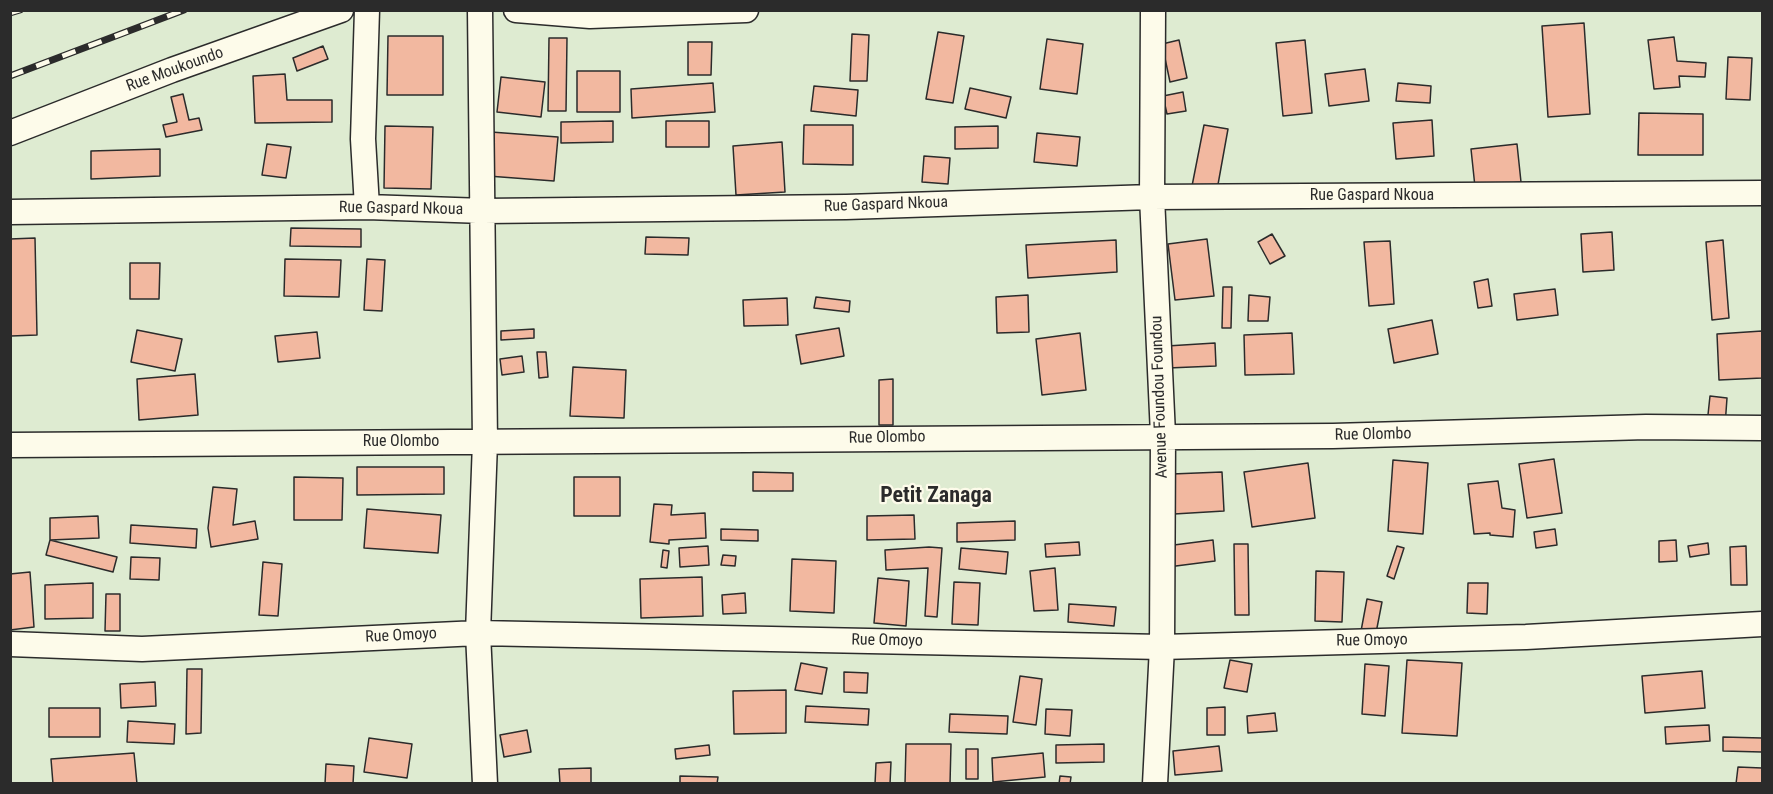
<!DOCTYPE html>
<style>
body{margin:0}
#map{position:relative;width:1773px;height:794px;overflow:hidden;background:#fdfbea;font-family:"Roboto Condensed",sans-serif}
canvas{display:block}
.frame{position:absolute;inset:0;border:12px solid #2b2b2b;pointer-events:none}
</style>
<div id="map">
<canvas width="1773" height="794"></canvas>
<div class="frame"></div>
</div>
<script>
const g = document.querySelector('canvas').getContext('2d');
g.lineJoin = 'round';
function fill(path, color) { g.fillStyle = color; g.fill(path, 'evenodd'); }
function stroke(path, color, width, dash) { g.strokeStyle = color; g.lineWidth = width; g.lineCap = dash ? 'butt' : 'round'; g.setLineDash(dash || []); g.stroke(path); }
function label(font, color, halo, rows, align = 'center') {
  g.font = font + ' "Roboto Condensed",sans-serif'; g.lineWidth = 4.5; g.setLineDash([]); g.textBaseline = 'middle'; g.strokeStyle = halo; g.fillStyle = color; for (const [text, x, y, turn = 0] of rows) {
    g.save(); g.translate(x, y); g.rotate((+turn || 0) * Math.PI / 180); g.textAlign = isNaN(turn) ? turn : align; if (halo) g.strokeText(text, 0, 0); g.fillText(text, 0, 0); g.restore();
  }
}
const green = new Path2D(`
 M11,11H1762V783H11Z`);
fill(green, '#deebd1');
stroke(green, '#74746e', 1.5);
const building = new Path2D(`
 M1584,23L1590,114L1548,117L1542,26Z
 M938,32L964,36L953,103L926,99Z
 M852,34L869,35L867,81H850Z
 M388,36H443V95H387Z
 M1674,37L1677,61L1706,63L1705,77L1679,76L1680,87L1654,89L1648,40Z
 M549,38H567L566,111H548Z
 M1047,39L1083,44L1077,94L1040,89Z
 M1179,40L1187,78L1170,82L1162,44Z
 M1305,40L1312,113L1283,116L1276,43Z
 M688,42H712L711,75H688Z
 M323,46L328,59L297,71L293,58Z
 M1728,57L1752,58L1750,100L1726,99Z
 M1365,69L1369,101L1329,106L1325,74Z
 M577,71H620V112H577Z
 M285,74L287,100H332V122L255,123L253,76Z
 M501,77L545,82L541,117L497,112Z
 M713,83L715,112L632,118L631,89Z
 M1398,83L1431,86L1430,103L1396,101Z
 M814,86L858,90L856,116L811,111Z
 M970,88L1011,97L1006,118L965,109Z
 M1183,92L1186,111L1167,114L1163,96Z
 M183,94L189,120L199,118L202,130L166,137L163,125L177,122L171,97Z
 M1639,113L1703,114V155H1638Z
 M1432,120L1434,156L1396,159L1393,123Z
 M613,121V142L561,143V122Z
 M666,121H709V147H666Z
 M804,125H853V165L803,164Z
 M1204,125L1228,129L1217,190L1192,186Z
 M385,126L433,127L431,189L384,188Z
 M998,126V148L955,149V127Z
 M491,132L558,137L554,181L488,176Z
 M1037,133L1080,137L1077,166L1034,162Z
 M782,142L785,192L736,195L733,146Z
 M267,144L291,147L286,178L262,175Z
 M1517,144L1521,182L1475,187L1471,149Z
 M160,149V176L91,179V151Z
 M924,156L950,158L948,184L922,182Z
 M291,228L361,229V247L290,246Z
 M1612,232L1614,270L1583,272L1581,234Z
 M1272,234L1285,256L1270,264L1258,242Z
 M646,237L689,238L688,255L645,254Z
 M35,238L37,335L11,336L10,239Z
 M1207,239L1214,296L1175,300L1168,244Z
 M1116,240L1117,272L1028,278L1026,245Z
 M1723,240L1729,318L1712,320L1706,242Z
 M1390,241L1394,304L1369,306L1364,242Z
 M285,259L341,260L339,297L284,296Z
 M367,259L385,260L382,311L364,310Z
 M130,263H160L159,299H130Z
 M1488,279L1492,306L1478,308L1474,282Z
 M1223,287H1232L1231,328H1222Z
 M1555,289L1558,315L1517,320L1514,294Z
 M1028,295L1029,332L997,333L996,297Z
 M1249,295L1270,297L1268,321H1248Z
 M816,297L850,301L849,312L814,308Z
 M787,298L788,325L744,326L743,300Z
 M1432,320L1438,354L1394,363L1388,329Z
 M839,328L844,356L801,364L796,335Z
 M534,329V338L501,340V331Z
 M137,330L182,339L175,371L131,362Z
 M1762,331V378L1719,380L1717,334Z
 M317,332L320,358L278,362L275,336Z
 M1080,333L1086,390L1042,395L1036,339Z
 M1292,333L1294,374L1245,375L1244,335Z
 M1215,343L1216,366L1168,368L1167,346Z
 M537,352H546L548,377L539,378Z
 M522,356L524,372L502,375L500,359Z
 M573,367L626,370L624,418L570,416Z
 M195,374L198,415L139,420L137,379Z
 M893,379V425H879V380Z
 M1710,396L1727,398L1725,426L1707,424Z
 M1554,459L1562,513L1527,518L1519,464Z
 M1393,460L1428,463L1423,534L1388,531Z
 M1308,463L1315,518L1252,527L1244,472Z
 M357,467H444V494L357,495Z
 M753,472L793,473V491H753Z
 M1222,472L1224,511L1174,514L1172,474Z
 M294,477L343,478L342,520H294Z
 M574,477H620V516H574Z
 M1498,481L1502,508L1515,510L1513,537L1490,535V533L1474,534L1468,484Z
 M213,487L237,489L233,525L255,521L258,539L211,547L208,528Z
 M654,504L672,505L671,515L705,513L706,538L669,540V544L650,542Z
 M367,509L441,515L438,553L364,548Z
 M914,515L915,539L867,540V516Z
 M98,516L99,538L50,540V518Z
 M1015,521V540L957,542V523Z
 M131,525L197,529L196,548L130,543Z
 M721,529L758,530V541L721,540Z
 M1555,529L1557,545L1536,548L1534,532Z
 M50,540L117,557L113,572L46,555Z
 M1213,540L1215,561L1168,567L1166,546Z
 M1676,540L1677,561L1659,562V541Z
 M1079,542L1080,555L1046,557L1045,544Z
 M1708,543L1709,554L1690,557L1688,546Z
 M1234,544H1248L1249,615H1235Z
 M708,546L709,565L680,567L679,548Z
 M1397,546L1404,548L1394,579L1387,576Z
 M1746,546L1747,585H1731L1730,547Z
 M929,547L942,548L937,617L925,616L928,568L886,570L885,550Z
 M961,548L1008,552L1006,574L959,569Z
 M663,550L669,551L667,568L661,567Z
 M723,555L736,556L735,566L721,565Z
 M131,557L160,558L159,580L130,579Z
 M792,559L836,561L834,613L790,611Z
 M263,562L282,564L278,616L259,615Z
 M1055,568L1058,610L1034,611L1030,571Z
 M1316,571L1344,572L1342,622L1315,621Z
 M30,572L34,627L10,630V574Z
 M702,577L703,616L641,618L640,579Z
 M878,578L909,581L906,626L874,623Z
 M954,582L980,583L978,625L952,624Z
 M93,583V618L45,619V585Z
 M1468,583H1488L1487,614L1467,613Z
 M745,593L746,613L723,614L722,595Z
 M106,594H120V631H105Z
 M1367,599L1382,602L1376,633L1361,631Z
 M1069,604L1116,607L1114,626L1068,622Z
 M1230,660L1252,664L1247,692L1224,688Z
 M1407,660L1462,663L1457,736L1402,733Z
 M801,663L827,668L822,694L795,690Z
 M1365,664L1389,666L1385,716L1362,714Z
 M187,669H202L201,733L186,734Z
 M1702,671L1705,708L1645,713L1642,676Z
 M844,672L868,673L867,693L844,692Z
 M1020,676L1042,679L1036,725L1013,722Z
 M155,682L156,706L121,708L120,684Z
 M786,690V733L734,734L733,691Z
 M806,706L869,709L868,725L805,722Z
 M1225,707V735H1207V708Z
 M49,708H100V737H49Z
 M1046,709L1072,710L1070,736L1045,734Z
 M1275,713L1277,731L1248,733L1247,716Z
 M950,714L1008,716L1007,734L949,732Z
 M128,721L175,724L174,744L127,742Z
 M1709,725L1710,741L1666,744L1665,727Z
 M527,730L531,752L504,757L500,735Z
 M1723,737L1762,738V752L1723,751Z
 M369,738L412,744L407,778L364,772Z
 M906,744H951L950,784H905Z
 M1104,744V762L1056,763V745Z
 M709,745L710,755L676,759L675,749Z
 M1219,746L1222,771L1175,775L1173,751Z
 M966,749H978V779H966Z
 M134,753L137,784H53L51,759Z
 M1043,753L1045,777L993,782L992,758Z
 M891,762L890,784H875L876,763Z
 M326,764L354,766L353,784H325Z
 M1738,767L1762,768V784H1736Z
 M591,768V784H560L559,769Z
 M680,776L718,777L717,784H680Z
 M1060,776L1071,777L1070,784H1059Z`);
fill(building, '#f2b8a0');
stroke(building, '#2b2b2b', 1.5);
const minor = new Path2D(`
 M367,10L363,139L367,207
 M480,10L485,442L478,633L485,784
 M516,10L590,16L746,10
 M1153,10L1152,197L1163,435L1162,647L1155,784
 M10,133L172,70L341,10
 M10,212L367,207L484,211L846,207L1152,197L1762,193
 M10,445L1333,436L1646,427L1762,428
 M10,644L142,649L478,633L1162,647L1526,637L1762,624`);
stroke(minor, '#2b2b2b', 27);
stroke(minor, '#fdfbea', 24);
const rail = new Path2D(`
 M10,13L20,10
 M10,76L184,10`);
stroke(rail, '#2b2b2b', 7);
stroke(rail, '#fdfbea', 4.5, [14]);
label('16px', '#2b2b2b', '#fdfbea', [
 ["Rue Moukoundo",175,70,-20],
 ["Rue Gaspard Nkoua",1372,196],
 ["Rue Gaspard Nkoua",886,205,-2],
 ["Rue Gaspard Nkoua",401,209,1],
 ["Avenue Foundou Foundou",1160,397,-92],
 ["Rue Olombo",1373,435,-1],
 ["Rue Olombo",887,438,-1],
 ["Rue Olombo",401,442],
 ["Rue Omoyo",401,636,-3],
 ["Rue Omoyo",887,641,1],
 ["Rue Omoyo",1372,641,-1]
]);
label('bold 22px', '#2b2b2b', '#fdfbea', [
 ["Petit Zanaga",936,496]
]);
</script>
